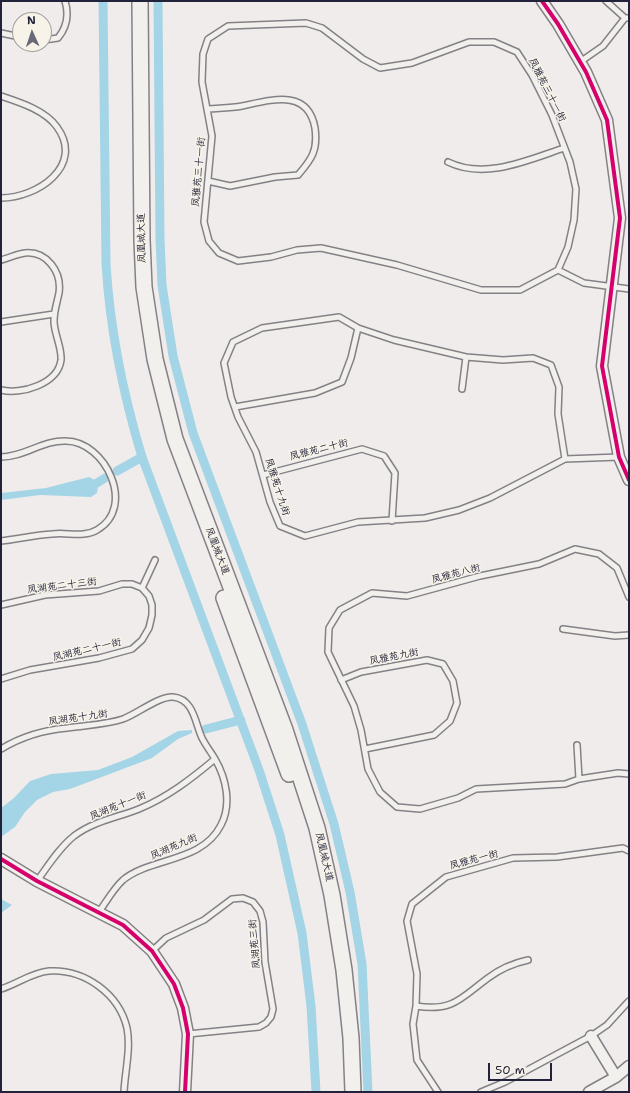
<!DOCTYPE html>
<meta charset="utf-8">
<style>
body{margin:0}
#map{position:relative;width:630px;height:1093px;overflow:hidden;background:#f1ecec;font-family:"Shantell Sans",sans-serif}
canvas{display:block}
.frame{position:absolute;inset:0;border:2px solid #22223b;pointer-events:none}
.north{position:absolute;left:12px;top:12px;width:40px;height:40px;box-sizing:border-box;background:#f7f3e8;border:1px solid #a29fa3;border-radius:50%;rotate:357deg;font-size:11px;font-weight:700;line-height:16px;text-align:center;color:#22223b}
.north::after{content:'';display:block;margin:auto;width:14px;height:18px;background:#6a6979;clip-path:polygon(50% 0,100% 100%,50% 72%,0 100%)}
.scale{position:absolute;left:488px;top:1063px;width:64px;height:18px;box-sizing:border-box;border:2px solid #22223b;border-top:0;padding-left:5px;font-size:12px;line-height:14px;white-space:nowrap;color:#22223b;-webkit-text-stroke:3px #f7f3e8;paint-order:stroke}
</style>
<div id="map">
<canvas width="630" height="1093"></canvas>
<div class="frame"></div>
<div class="north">N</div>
<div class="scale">50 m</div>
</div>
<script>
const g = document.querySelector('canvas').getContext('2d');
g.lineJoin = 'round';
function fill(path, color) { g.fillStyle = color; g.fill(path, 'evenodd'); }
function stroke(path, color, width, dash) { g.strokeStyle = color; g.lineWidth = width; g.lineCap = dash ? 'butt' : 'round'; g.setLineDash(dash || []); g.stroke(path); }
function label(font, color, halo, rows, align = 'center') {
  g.font = font + ' "Shantell Sans","LXGW WenKai TC",sans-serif'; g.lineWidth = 3; g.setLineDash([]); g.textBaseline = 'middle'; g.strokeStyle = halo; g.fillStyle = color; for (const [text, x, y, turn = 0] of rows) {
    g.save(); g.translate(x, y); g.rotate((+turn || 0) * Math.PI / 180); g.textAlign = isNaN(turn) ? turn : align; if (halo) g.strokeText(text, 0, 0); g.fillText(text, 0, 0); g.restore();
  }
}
fill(new Path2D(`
 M89,477L95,480L98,487L97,493L91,497L40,495L1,500V493L46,488Z
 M192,730V733L178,739L152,758L70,789L53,792L37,800L25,812L15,827L1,837V808L14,798L30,781L51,774L98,770L132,757L178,731Z
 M1,899L12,905L1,913Z`), '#a4d5e6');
stroke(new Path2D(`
 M103,1L106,264C110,330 123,394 142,457L259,770L280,835L302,933L311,1006L316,1092
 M158,1L160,239L162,285L173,356L193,433L302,724L334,824L350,892L362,964L368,1092
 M117,471L142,457
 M97,483L105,478
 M206,729L241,720`), '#a4d5e6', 9);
const lane = new Path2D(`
 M606,1L625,18H629
 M306,23L322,28L363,59L380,68L412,63L469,42H494L517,52L532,75L552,115L570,162L576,189L574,220L568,247L558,270L520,290H481L397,265L321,248L297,250L271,257L238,261L219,253L209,241L204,222L212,136L202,82L203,54L208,39L228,26Z
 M1,33L20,37
 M44,40L58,38C67,27 69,14 65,1
 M580,62L603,46L625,18
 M1,96C19,102 45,110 57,127C85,166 37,198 1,198
 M448,162C485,180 528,160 564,148
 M208,181L230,186L275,177L298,175C312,159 318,150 315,128C308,88 271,100 242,106C231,108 220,108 208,109
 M1,260C9,258 17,254 25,253C47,251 62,272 59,293C57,303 54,311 54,321C54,334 62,347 61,360C58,384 21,395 1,390
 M558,270L584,283L629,289
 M1,322L54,314
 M462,389L466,357
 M235,407L315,393L342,382L351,358L358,328
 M1,457C24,457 43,440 66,441C105,441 137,507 97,530C83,538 68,532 52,534C35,535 18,539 1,541
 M565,459L558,414L559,387L551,365L533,358L503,360L466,357L394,340L358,328L339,317L262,328L233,342L224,363L231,397L238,417L256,452L270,502L280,526L305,536L358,522L425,518L459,510L490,498L565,459L619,457
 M263,475L362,449L384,456L395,473L392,521
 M629,597L617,568L599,554L575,549L539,564L480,576L407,596L372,593L340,610L329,628L328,652L354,706L361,730L368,769L380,792L397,807L420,809L458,798L476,789L565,784L579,779L618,773L629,774
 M1,605L45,595L99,591L122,584H132L142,588L155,560
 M563,629L615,636L629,635
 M1,679L30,670L99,658L132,649L142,640L149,628L152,615V605L149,596L142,588
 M341,680L361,672L427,660L443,664L453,681L457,703L450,721L434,735L365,749
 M577,745L579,779
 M1,749C21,737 44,730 67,728C86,725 105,725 123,719C137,714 159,696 173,697C194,699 195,723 202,738C206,746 211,752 215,759C226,778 232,804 221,825C202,863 151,857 123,880C114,888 106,902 99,912
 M37,881C48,866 59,848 74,836C94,821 116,818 139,809C168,797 191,779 215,759
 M152,951L166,938L204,920L232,899L243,898L253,902L260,911L263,922L265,962L273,1009L271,1017L266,1023L259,1027L188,1034
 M1,989C17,984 33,972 49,971C85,969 119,994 127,1028C131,1049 125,1071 124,1092
 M416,1006C453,1012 461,998 488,978C500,969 514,963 528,960
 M438,1092L417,1060L413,1024L416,1006L417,974L407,921L412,904L446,877L513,858L557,857L623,848L629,851
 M481,1092L505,1082L591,1036L607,1025L629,1001`);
const street = new Path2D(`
 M542,1L558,24L586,72L607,120L620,218L602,366L619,457L629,480
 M1,859L37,881L123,925L152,951L174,984L183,1008L188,1034L185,1092
 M591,1036L616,1077
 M589,1092L616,1077L629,1066`);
const secondary = new Path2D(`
 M140,1L142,240L144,287L155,359L175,439L285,730L317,828L332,895L344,970L351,1038L353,1092
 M224,598L289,774`);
stroke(lane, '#848186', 8);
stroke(street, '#848186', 13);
stroke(secondary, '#848186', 18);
stroke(lane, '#f2f0ed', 5);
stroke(street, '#f2f0ed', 10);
stroke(secondary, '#f2f0ed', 15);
stroke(new Path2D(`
 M542,1L558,24L586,72L607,120L620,218L602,366L619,457L629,480
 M1,859L37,881L123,925L152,951L174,984L183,1008L188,1034L185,1092`), '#d6006c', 4);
label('10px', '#22223b', '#f7f3e8', [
 ["凤雅苑三十一街",547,90,63],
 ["凤雅苑三十一街",199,172,-85],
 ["凤凰城大道",142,238,-91],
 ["凤雅苑二十街",319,450,-14],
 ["凤雅苑十九街",277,487,72],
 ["凤凰城大道",217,551,69],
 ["凤雅苑八街",456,574,-15],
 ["凤湖苑二十三街",62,586,-7],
 ["凤湖苑二十一街",87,650,-13],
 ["凤雅苑九街",394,657,-11],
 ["凤湖苑十九街",78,718,-8],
 ["凤湖苑十一街",118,806,-22],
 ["凤湖苑九街",174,847,-23],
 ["凤凰城大道",324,857,77],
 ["凤雅苑一街",474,860,-15],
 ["凤湖苑三街",255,944,-95]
]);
</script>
